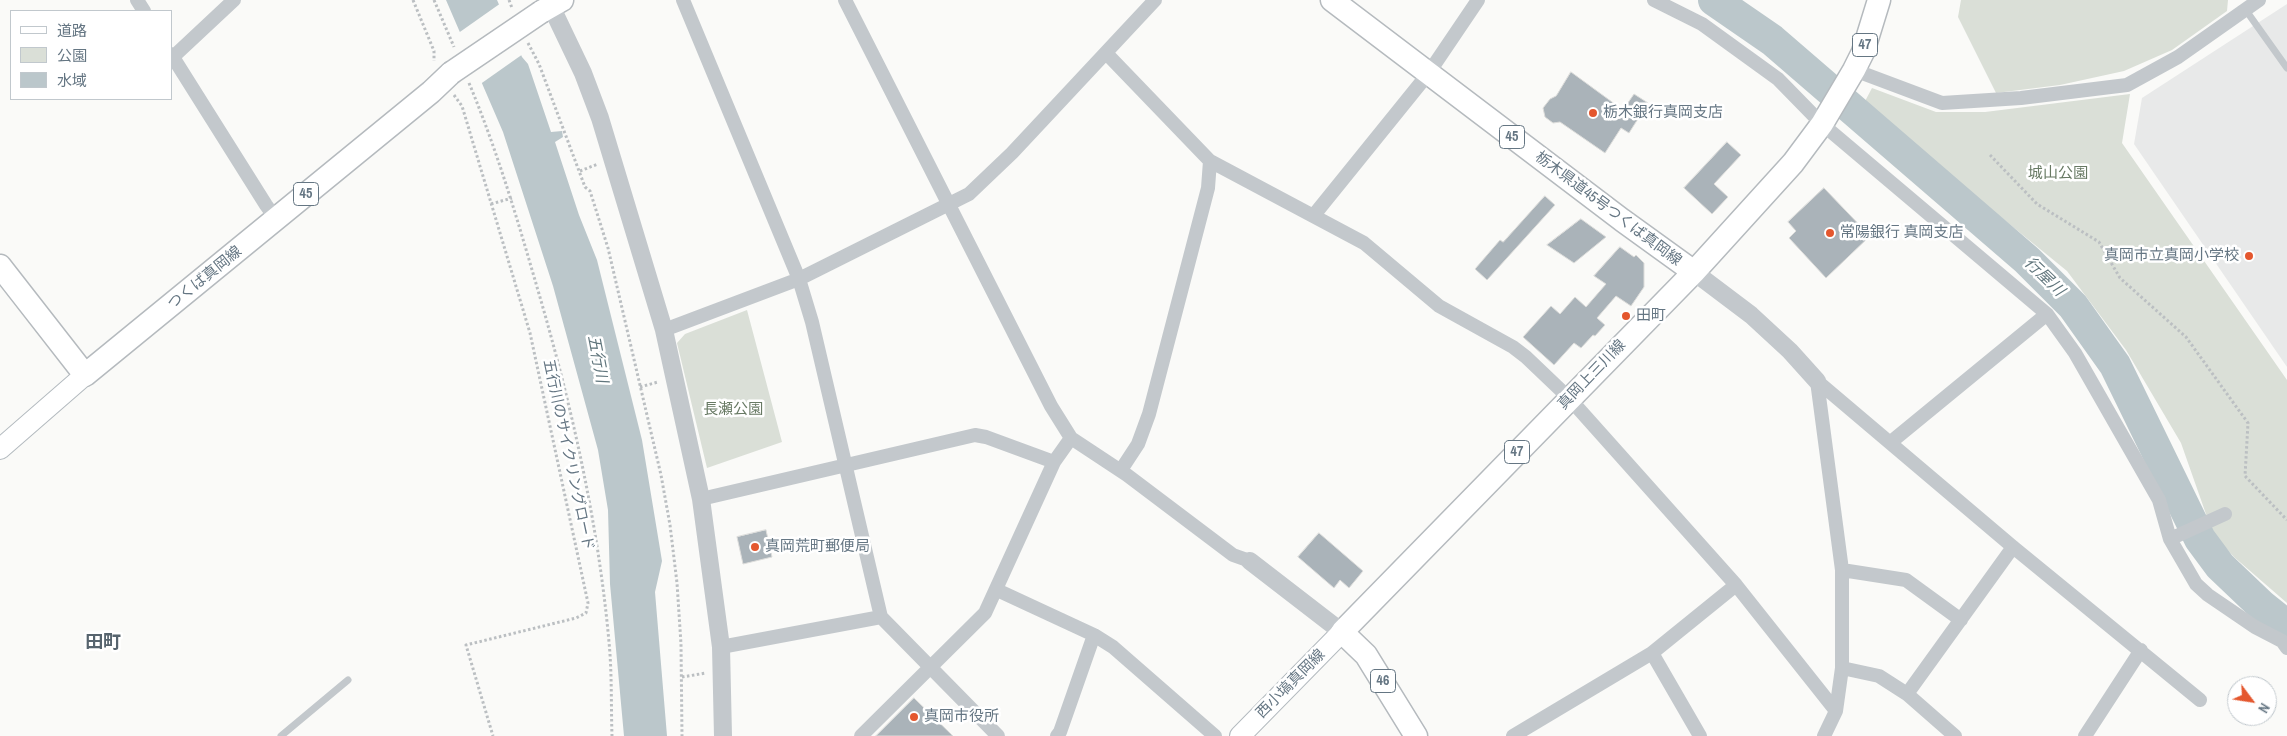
<!DOCTYPE html>
<meta charset="utf-8">
<style>
body{margin:0}
#map{position:relative;width:2287px;height:736px;overflow:hidden;background:#fafaf8;font-family:"Archivo Narrow","Noto Sans JP",sans-serif}
canvas{display:block}
.legend{position:absolute;left:10px;top:10px;width:162px;height:90px;box-sizing:border-box;background:#fff;border:1px solid #c1c8cd;margin:0;padding:6px 9px;list-style:none;font-size:15px;color:#657683}
.legend li{display:flex;align-items:center;gap:10px;height:25px}
.legend b{width:25px;border:1px solid #c1c8cd}
.north{position:absolute;left:2227px;top:676px;width:50px;height:50px;box-sizing:border-box;background:#fff;border:1px solid #c1c8cd;border-radius:50%;rotate:121deg;font-size:14px;font-weight:700;line-height:20px;text-align:center;color:#657683}
.north::after{content:'';display:block;margin:auto;width:18px;height:22px;background:#e4572e;clip-path:polygon(50% 0,100% 100%,50% 72%,0 100%)}
</style>
<div id="map">
<canvas width="2287" height="736"></canvas>
<ul class="legend">
<li><b style="height:6px;background:#fff"></b>道路</li>
<li><b style="height:14px;background:#dadfd7"></b>公園</li>
<li><b style="height:14px;background:#bbc7cb"></b>水域</li>
</ul>
<div class="north">N</div>
</div>
<script>
const g = document.querySelector('canvas').getContext('2d');
g.lineJoin = 'round';
function fill(path, color) { g.fillStyle = color; g.fill(path, 'evenodd'); }
function stroke(path, color, width, dash) { g.strokeStyle = color; g.lineWidth = width; g.lineCap = dash ? 'butt' : 'round'; g.setLineDash(dash || []); g.stroke(path); }
function label(font, color, halo, rows, align = 'center') {
  g.font = font + ' "Archivo Narrow","Noto Sans JP",sans-serif'; g.lineWidth = 5; g.setLineDash([]); g.textBaseline = 'middle'; g.strokeStyle = halo; g.fillStyle = color; for (const [text, x, y, turn = 0] of rows) {
    g.save(); g.translate(x, y); g.rotate((+turn || 0) * Math.PI / 180); g.textAlign = isNaN(turn) ? turn : align; if (halo) g.strokeText(text, 0, 0); g.fillText(text, 0, 0); g.restore();
  }
}
fill(new Path2D(`
 M2287,4V367L2134,144L2142,98Z`), '#e8e9e9');
fill(new Path2D(`
 M1961,0H2228L2227,11L2172,50L2124,71L2060,85L1996,93L1958,17Z
 M1872,88L1936,112H1985L2130,94L2122,143L2287,380V603L2234,557L2213,534L2181,443L2126,350L2067,271L1863,105Z
 M747,310L782,442L707,468L677,343L685,334Z`), '#dadfd7');
fill(new Path2D(`
 M446,0H497L522,57L528,64L551,132L562,131L563,137L555,142L579,215L597,260L642,440L662,561L655,592L667,736H624L610,584L608,510L598,450L553,286L503,132Z`), '#bbc7cb');
fill(new Path2D(`
 M501,3L523,54L479,85L457,34Z`), '#fafaf8');
stroke(new Path2D(`
 M1714,0L1772,40L2027,260L2073,306L2115,365L2200,539L2220,566L2262,606L2287,626`), '#bbc7cb', 32);
const building = new Path2D(`
 M1571,72L1623,110L1634,94L1648,103L1629,133L1621,128L1605,153L1560,122L1553,123L1545,117L1543,108L1550,99L1556,96Z
 M1727,142L1741,155L1714,184L1728,197L1712,214L1684,188Z
 M1824,188L1870,236L1826,278L1789,238L1796,231L1788,222Z
 M1545,196L1555,205L1487,280L1475,269L1500,240L1503,242Z
 M1581,219L1606,237L1574,263L1547,245Z
 M1620,247L1634,257L1636,255L1644,263V287L1631,306L1616,296L1597,318L1605,325L1595,336L1593,335L1581,348L1574,343L1554,365L1523,337L1551,306L1560,314L1575,297L1586,307L1606,284L1594,276Z
 M766,530L772,557L743,564L737,537Z
 M1319,533L1363,571L1349,588L1340,580L1334,588L1298,557Z
 M914,698L953,736H876Z`);
fill(building, '#aab3b9');
stroke(building, '#dcdcda', 1);
const secondary = new Path2D(`
 M0,449L85,375
 M1240,736L1342,632`);
const primary = new Path2D(`
 M1332,0L1622,220L1694,272
 M541,12L562,0
 M0,266L85,375L431,92L451,73
 M1416,736L1366,655L1342,632L1694,272L1793,163L1822,124L1854,70L1863,52L1879,0`);
stroke(secondary, '#b3babf', 22);
stroke(primary, '#b5babe', 25);
stroke(new Path2D(`
 M413,0L434,51V61
 M434,0L454,47
 M509,0L512,8
 M528,43L539,64L585,187L590,191L608,248L661,475L670,525L677,583L681,644L682,736
 M469,83C497,150 517,218 537,287C571,403 598,521 609,642C612,673 611,705 612,736
 M454,95L462,106L530,333L588,603L586,613L576,618L466,645L493,736
 M1990,155L2037,204L2099,242L2120,278L2186,337L2248,423L2245,476L2287,520
 M580,171L598,164
 M491,204L512,198
 M640,387L658,382
 M682,677L706,673`), '#bbbfc2', 3, [2.5, 2.5]);
stroke(new Path2D(`
 M2245,9L2287,68
 M281,736L348,680`), '#c3c8cc', 7);
stroke(new Path2D(`
 M137,0L144,11
 M683,0L799,279L812,322L881,617L998,736
 M845,0L1051,406L1071,438L1127,475L1233,555L1250,561
 M1654,0L1702,24L1778,79L1822,124L2047,314L2075,353L2159,500L2170,539L2196,584L2208,595L2255,627L2282,641L2287,648
 M1106,53L1210,161L1364,243L1439,306L1513,347L1526,357L1569,398L1736,585L1836,711
 M171,54L266,205L276,219
 M173,57L234,0
 M1854,70L1942,103L2021,98L2127,85L2178,57L2259,0
 M1314,215L1428,74L1478,0
 M664,330L799,279L969,194L1012,153L1155,0
 M1817,381L2013,547L2200,700
 M1817,381L1842,570V668L1836,711L1824,736
 M1891,442L2047,314
 M1121,470L1138,444L1149,414L1208,188L1210,161
 M701,499L975,435L986,437L1054,462
 M2170,539L2225,514
 M1842,570L1906,580L1961,620
 M997,590L1094,635L1113,647L1215,736
 M721,647L881,617
 M1652,653L1700,736
 M1842,668L1879,676L1907,694L1955,736
 M1907,694L2013,547
 M861,736L985,613L1054,462L1071,438
 M1057,736L1060,732L1094,635
 M1513,736L1652,653L1736,585
 M2085,736L2141,650`), '#c3c8cc', 14);
stroke(new Path2D(`
 M551,6L583,73L600,118L664,330L701,499L721,647L723,736
 M1694,272L1751,315L1790,351L1817,381
 M1250,561L1342,632`), '#c3c8cc', 18);
stroke(secondary, '#fff', 20);
stroke(primary, '#fff', 22);
const primaryBridge = new Path2D(`
 M451,73L541,12`);
stroke(primaryBridge, '#b5babe', 25, []);
stroke(primaryBridge, '#fff', 22);
for (const [x, y, r, color] of [
 [1593,113,5,"#e4572e"],
 [1830,233,5,"#e4572e"],
 [2249,256,5,"#e4572e"],
 [1626,316,5,"#e4572e"],
 [755,547,5,"#e4572e"],
 [914,717,5,"#e4572e"]
]) { const dot = new Path2D(); dot.arc(x, y, r, 0, 2 * Math.PI); g.fillStyle = color; g.fill(dot); stroke(dot, '#fff', 2); }
for (const [x, y, w] of [
 [1865,45,25],
 [1512,137,25],
 [306,194,25],
 [1517,452,25],
 [1383,681,25]
]) { const box = new Path2D(); box.roundRect(x - w / 2, y - 11.5, w, 23, 4); g.fillStyle = '#fff'; g.fill(box); stroke(box, '#657683', 1); }
label('bold 14px', '#657683', null, [
 ["47",1865,45],
 ["45",1512,137],
 ["45",306,194],
 ["47",1517,452],
 ["46",1383,681]
]);
label('15px', '#657683', '#fff', [
 ["栃木銀行真岡支店",1603,113],
 ["常陽銀行 真岡支店",1840,233],
 ["真岡市立真岡小学校",2239,256,"right"],
 ["田町",1636,316],
 ["真岡荒町郵便局",765,547],
 ["真岡市役所",924,717]
], 'left');
label('15px', '#687a64', '#fff', [
 ["城山公園",2058,174],
 ["長瀬公園",733,410]
]);
label('15px', '#657683', '#fff', [
 ["栃木県道45号つくば真岡線",1608,209,37],
 ["つくば真岡線",205,278,-39],
 ["真岡上三川線",1592,375,-46],
 ["五行川のサイクリングロード",568,455,78],
 ["西小塙真岡線",1291,684,-45]
]);
label('italic 16px', '#60757c', '#fff', [
 ["行屋川",2044,277,44],
 ["五行川",597,359,79]
]);
label('bold 18px', '#57646e', '#fff', [
 ["田町",103,643]
]);
</script>
